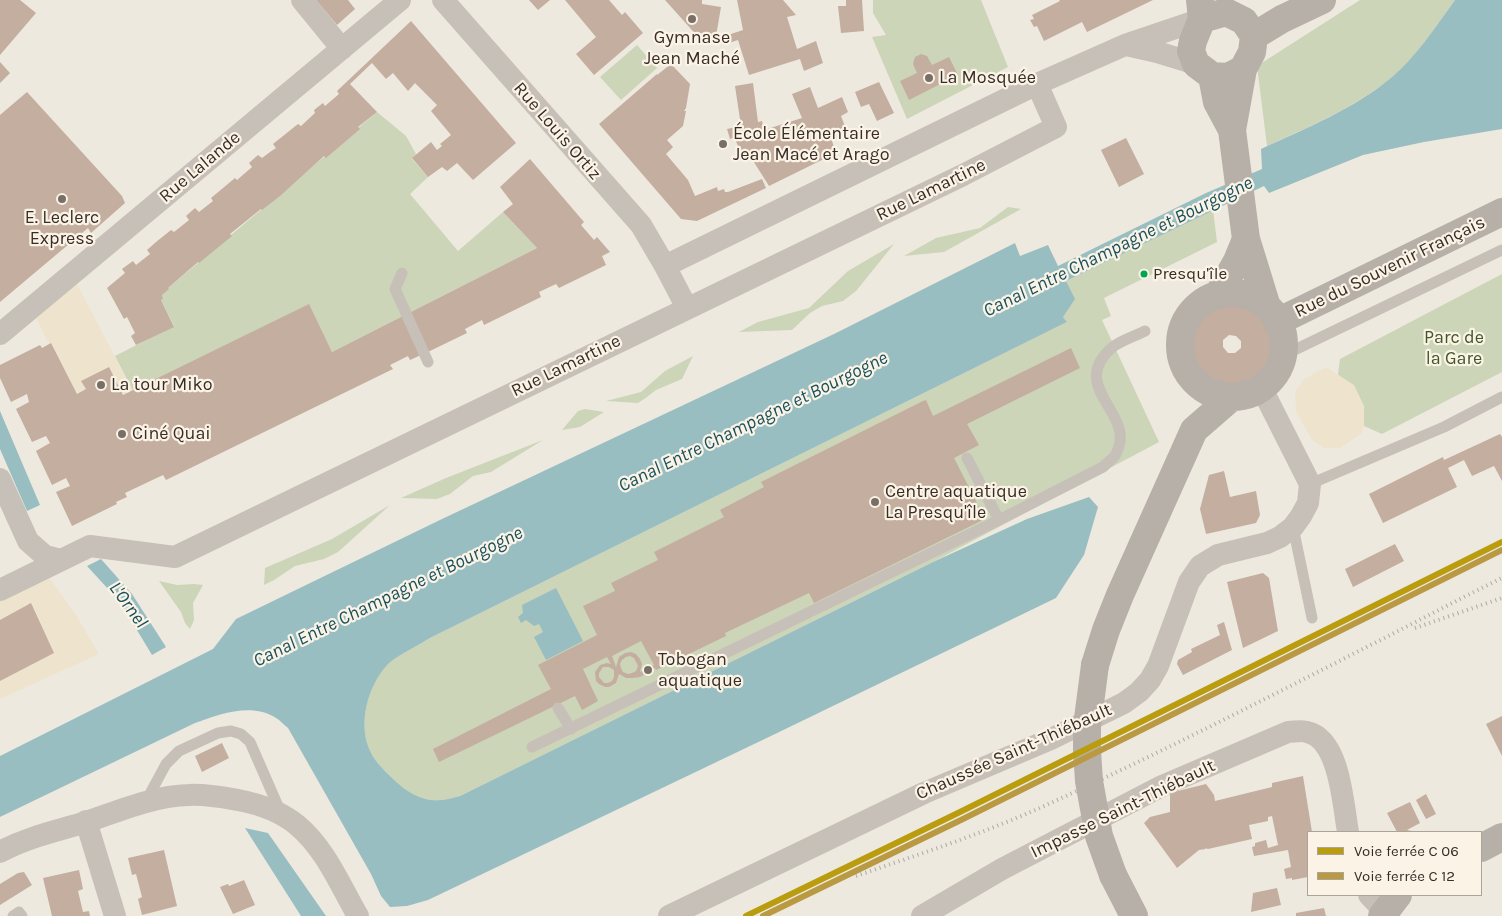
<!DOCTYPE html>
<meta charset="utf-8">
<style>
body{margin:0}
#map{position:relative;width:1502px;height:916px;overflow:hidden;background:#eee9df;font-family:Karla,sans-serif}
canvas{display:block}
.legend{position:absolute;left:1307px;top:831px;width:175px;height:65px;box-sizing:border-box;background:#fbf3e6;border:1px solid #ada499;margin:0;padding:6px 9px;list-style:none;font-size:15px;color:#382d26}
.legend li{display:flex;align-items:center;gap:10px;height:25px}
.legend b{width:25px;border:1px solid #ada499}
</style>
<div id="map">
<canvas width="1502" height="916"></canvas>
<ul class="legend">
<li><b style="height:6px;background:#ba9c0f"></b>Voie ferrée C 06</li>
<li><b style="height:6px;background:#b99a43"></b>Voie ferrée C 12</li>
</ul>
</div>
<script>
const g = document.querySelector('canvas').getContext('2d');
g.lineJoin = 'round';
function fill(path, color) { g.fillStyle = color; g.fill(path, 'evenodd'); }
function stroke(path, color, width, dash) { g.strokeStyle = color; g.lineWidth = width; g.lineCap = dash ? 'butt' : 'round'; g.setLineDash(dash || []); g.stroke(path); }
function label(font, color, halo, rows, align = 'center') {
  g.font = font + ' Karla,sans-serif'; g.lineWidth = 4.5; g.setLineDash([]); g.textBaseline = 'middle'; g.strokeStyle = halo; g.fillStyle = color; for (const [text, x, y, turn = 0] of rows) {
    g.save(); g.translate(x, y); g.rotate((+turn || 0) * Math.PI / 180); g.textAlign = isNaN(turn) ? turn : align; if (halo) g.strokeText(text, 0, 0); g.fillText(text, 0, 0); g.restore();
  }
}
fill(new Path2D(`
 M873,0H981L1008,67L907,119L872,37L886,35L873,13Z
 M1360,0H1455C1436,26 1417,57 1392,77C1354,108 1310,126 1267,146L1257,66Z
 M637,45L657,68L621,100L600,77Z
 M377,112L406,136L416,154L412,159L428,177L410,194L458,251L503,212L537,248L332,352L308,305L133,391L115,356L174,326L161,300L163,299L162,295L168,288Z
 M1008,207L1021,209L944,252L904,256L936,238L980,228Z
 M1213,210L1217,242L1104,298L1111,316L1102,320L1159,442L933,562L460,796C449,799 437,802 426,799C412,796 400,787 391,777C384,770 376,762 371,754C357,726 367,686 387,664C395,657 419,645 430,638L1067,322L1063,317L1066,281Z
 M894,244L856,291L843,301L822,306L810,313L792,330L739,332L758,322L809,308L848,271Z
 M1502,274V372L1382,434L1364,426V406L1338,374L1340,359Z
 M693,356L682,379L656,390L647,397L638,403L606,401L641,392L665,371Z
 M585,409L604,412L580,427L562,430L578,411Z
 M543,440L491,472L473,476L450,494L437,499L401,498L446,478Z
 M390,505L338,552L324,559L295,566L274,580L264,585L265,568L332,539Z
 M159,581L177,585L194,584L203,585L193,603L194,620L190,629L185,623L181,612Z`), '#ccd5b7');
fill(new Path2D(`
 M77,284L133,391L123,395L109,367L82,381L86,389L77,394L51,343L49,344L36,318Z
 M1326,367L1354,385L1364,406V426L1361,434L1340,448H1324L1312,440L1296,412L1295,392L1304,379Z
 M43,569L76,615L99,654L0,699V590Z`), '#eee3cd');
fill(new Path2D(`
 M1455,0H1502V129L1424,142L1363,155L1269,193L1264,186L1066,281L1075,299L1063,317L1067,322L430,638C419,645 395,657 388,664C367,686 357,726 371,753C375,761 382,768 388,774C399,785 410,795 426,799C437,802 449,799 460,796L933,562L1027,519L1089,497L1098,507L1084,555L1056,598L773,735L428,900L407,906L390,907L381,896L371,874L288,728C284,725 280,720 276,718C252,702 219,714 195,723L0,817V756L213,649L236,619L442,519L834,334L1015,243L1020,256L1048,245L1058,266L1206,193L1262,169L1261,149C1306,128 1354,109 1392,77C1417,56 1436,26 1455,0Z
 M0,411L40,505L27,511L0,449Z
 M101,559L132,594L166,647L152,655L120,602L87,566Z
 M556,588L583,641L546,660L534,637L543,632L539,624L534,626L526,620L521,623L518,617L523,613L522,605Z
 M245,828L268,833L326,916H301Z`), '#99bec1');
fill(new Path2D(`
 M0,0H20L36,13L0,55Z
 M316,0H348L355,9L337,25Z
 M529,0H550L538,10Z
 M565,0H609L622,15L625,12L643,33L594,75L576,54L596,37Z
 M665,0H702V4L721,7L716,36L699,33V38Z
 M737,0H783L796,15L787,17L797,49L816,41L823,63L804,71L800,59L749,75L738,40L729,43L728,35L743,30Z
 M846,0H862L864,31L841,33L838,6H846Z
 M1059,0H1153L1087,32L1082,22L1044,41L1037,26L1034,27L1030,20L1034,19L1032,15L1060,1Z
 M411,21L516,143L473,180L457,163L447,171L442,167L428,177L412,158L431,142L437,150L442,146L440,144L451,135L431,111L437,105L415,83L408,91L393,73L386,79L372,63L350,84L377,112L358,127L360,129L326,158L324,156L280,196L262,210L261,209L230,234L232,236L199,263L198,262L168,288L169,289L162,295L163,299L161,300L174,327L136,345L131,336L135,333L127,317L124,319L107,288L125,273L122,269L133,261L136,265L150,254L147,250L156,242L171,230L174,232L189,220L186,216L195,208L199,212L213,201L211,198L235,178L237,180L252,167L249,163L258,155L262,158L270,152L276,148L273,144L298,124L301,126L315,113L314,110L323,103L325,106L339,94L337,91Z
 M921,54L927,56L932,65L949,57L958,75L909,100L900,81L917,73L913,64L915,57Z
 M0,62L10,73L0,83Z
 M671,64L690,84L686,108L684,111H686L683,126L667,140L673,147L666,154L688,180L695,196L717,187L718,191L724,189L725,192H728L762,179L766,188L697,221L681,219L599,124L657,74V75Z
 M879,82L894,113L877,121L869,104L861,107L855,92Z
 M753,83L758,122L762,121L764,130L802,118L792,94L810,87L818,108L842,97L848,112L841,116L848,134L832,141L836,153L769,186L752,159L745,162L735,139L742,137V135L730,139L727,129L741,126L735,86Z
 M27,92L122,196L125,203L91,233L88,228L0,302V115Z
 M1126,138L1144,174L1119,187L1101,150Z
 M530,159L584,222L581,225L594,240L597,237L610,252L602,256L606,265L559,288L556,284L539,292L541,297L484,325L482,320L465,329L467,333L432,350L410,360L408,356L390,365L393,369L166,480L163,475L125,493L127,497L116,502L117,504L72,526L56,492L70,486L66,478L52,485L36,451L50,443L46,436L32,442L16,409L29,402L27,394L11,402L0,378V365L40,345L42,348L51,343L77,394L86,389L81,381L109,367L123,395L309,304L332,352L537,248L503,212L513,204L500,187Z
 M1225,304L1243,305L1258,313L1269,328L1272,346L1267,363L1255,377L1239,384L1221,383L1205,374L1195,360L1191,342L1196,325L1208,311ZM1229,335L1236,336L1241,341V348L1235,353H1228L1223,347V340Z
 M1071,348L1080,368L967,424L979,445L954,458L985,519L814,603L809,593L725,633L726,636L656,670L655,668L640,677L633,678H626L619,674L616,683L609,687H605L599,684L596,681L595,672L600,665L607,663L611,664L607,657L583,669L598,701L582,710L575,696L439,762L433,749L551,689L538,665L597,635L583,606L615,591L611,583L658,560L654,552L724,517L720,510L764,487L761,482L923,401L926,400L933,416ZM641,641L654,665L640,672L642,664L640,659L636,654L631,652L625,653L619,657L616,667L612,656ZM630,656L634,658L638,666L636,671L632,673L628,674L623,672L621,668L620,664L622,660L626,657ZM603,667H609L614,670V677L612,681L608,683H604L599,677V673Z
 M1500,434L1502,437V481L1494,466L1472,476L1464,460L1448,468L1457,487L1383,523L1369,494L1443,457L1444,460Z
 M1224,471L1230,497L1256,491L1260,515L1256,523L1206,534L1200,509L1209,475Z
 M1395,544L1404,561L1353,587L1345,569Z
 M1263,573L1269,578L1278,631L1243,648L1227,582Z
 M31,603L54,653L0,681V620Z
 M1224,622L1232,650L1183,675L1177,664L1178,660L1192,652L1191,649L1220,635L1217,625Z
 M1502,716V756L1486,724Z
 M222,743L229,758L202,772L195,756Z
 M1303,776L1312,832H1308V877L1292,880V878L1286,879L1284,869L1291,867L1288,850L1254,856L1252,847L1255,846V843L1266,840L1268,848L1278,845L1272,816L1268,817V821L1249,825L1252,839L1208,849L1205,848L1206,849L1199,850L1177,868L1144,823L1150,817L1170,812V793L1206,784L1214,795L1215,801L1272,787V783Z
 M1426,794L1436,814L1426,819L1416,800Z
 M1410,802L1420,823L1407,830L1416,832H1397L1387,813Z
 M164,850L177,906L142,915L138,899L142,897L136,874L132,875L128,858Z
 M79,870L83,889L78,891L83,912L89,911L90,916H52L43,878Z
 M24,872L32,885L0,905V884L18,873Z
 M244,880L255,905L233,914L220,887L228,884L229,886Z
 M1277,888L1281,905L1251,912L1253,893Z
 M1324,908L1326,916H1296V913Z`), '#c3ae9f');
stroke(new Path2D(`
 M402,273L395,289L428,362
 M1282,356L1502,250
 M967,458L999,520
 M1310,484L1444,427L1502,397
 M1293,527L1312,618
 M558,708L571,729
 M532,747L999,520L1103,467C1107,463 1111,460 1115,456C1117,453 1118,449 1119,446C1130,411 1067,384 1114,346C1123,340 1135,336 1145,331
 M146,801L166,764L179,751L218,733L231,731L241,734L250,742L281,813
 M13,916L19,912L22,916`), '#c7c0b8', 11);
stroke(new Path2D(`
 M302,0L342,49
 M443,0L641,225L665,266L687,308
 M1126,45L1157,52L1196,64
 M665,266L1037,84L1125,45L1202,19
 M0,334L400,0
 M0,479L28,541L45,556L61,560
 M0,590L90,546L175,557L963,175L1056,127L1037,84
 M86,821L115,916
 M0,852C27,837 57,831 86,822C119,811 153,796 189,795C205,794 221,797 238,800C259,804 280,811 297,825C325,848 340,885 358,916
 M1369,895L1385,912
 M669,916L924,793L1051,739L1124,703L1139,692L1150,680L1158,666L1189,582L1200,566L1218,555L1267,543L1280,537L1293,527L1301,516L1308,503L1310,484L1261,387
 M922,916L1002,869L1162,786L1288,732C1294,732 1302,730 1307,732C1340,739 1343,805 1348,832`), '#c7c0b8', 22);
stroke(new Path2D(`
 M1200,0L1202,19L1193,41L1191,51L1196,64L1212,76L1228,77L1243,69L1252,52L1254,36L1244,21L1226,12L1202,19
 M1254,36L1282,19L1322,0
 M1212,76L1217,102L1232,130L1246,239L1267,307
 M1232,130L1243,69
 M1180 345a52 52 0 1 1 104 0a52 52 0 1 1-104 0Z
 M1218,295L1237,261L1246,239
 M1277,322L1502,212
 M1095,665L1106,630L1120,595L1194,430L1232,397
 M1481,848L1502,837
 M1113,875L1134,916
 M1382,916L1398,895`), '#b7b0a9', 28);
stroke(new Path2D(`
 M1415,628L1502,598
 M856,876C923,853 991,831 1055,801C1173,747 1288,687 1404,628C1437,611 1469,594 1502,578`), '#aea9a3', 4, [1, 4]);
stroke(new Path2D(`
 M1095,665L1087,726V751L1089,781L1099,836L1113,875`), '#b7b0a9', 28);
stroke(new Path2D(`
 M746,916L960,812L1502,542`), '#ba9c0f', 6);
stroke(new Path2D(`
 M763,916L963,819L1502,550`), '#b99a43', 6);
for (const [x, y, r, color] of [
 [692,19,5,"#786f67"],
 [929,78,5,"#786f67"],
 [723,144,5,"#786f67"],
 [62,199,5,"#786f67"],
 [1144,274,4.5,"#00a651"],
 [101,385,5,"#786f67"],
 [122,434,5,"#786f67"],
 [875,502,5,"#786f67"],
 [648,670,5,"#786f67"]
]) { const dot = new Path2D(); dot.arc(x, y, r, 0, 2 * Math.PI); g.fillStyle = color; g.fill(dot); stroke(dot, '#fbf3e6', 2); }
label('17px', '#382d26', '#fbf3e6', [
 ["Presqu'île",1153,274]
], 'left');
label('18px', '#382d26', '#fbf3e6', [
 ["Gymnase",692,38,"center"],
 ["Jean Maché",692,59,"center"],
 ["La Mosquée",939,78],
 ["École Élémentaire",733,134],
 ["Jean Macé et Arago",733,155],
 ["E. Leclerc",62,218,"center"],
 ["Express",62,239,"center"],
 ["La tour Miko",111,385],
 ["Ciné Quai",132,434],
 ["Centre aquatique",885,492],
 ["La Presqu'île",885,513],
 ["Tobogan",658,660],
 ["aquatique",658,681]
], 'left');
label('18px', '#382d26', '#fbf3e6', [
 ["Rue Louis Ortiz",557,131,49],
 ["Rue Lalande",200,167,-40],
 ["Rue Lamartine",931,190,-26],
 ["Rue du Souvenir Français",1390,267,-26],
 ["Rue Lamartine",566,366,-26],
 ["Chaussée Saint-Thiébault",1014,752,-24],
 ["Impasse Saint-Thiébault",1123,809,-26]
]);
label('18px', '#415827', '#fbf3e6', [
 ["Parc de",1454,338],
 ["la Gare",1454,359]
]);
label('italic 19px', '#18515d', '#fbf3e6', [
 ["Canal Entre Champagne et Bourgogne",1118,247,-26],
 ["Canal Entre Champagne et Bourgogne",753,422,-26],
 ["Canal Entre Champagne et Bourgogne",388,597,-26],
 ["L'Ornel",128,605,54]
]);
</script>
